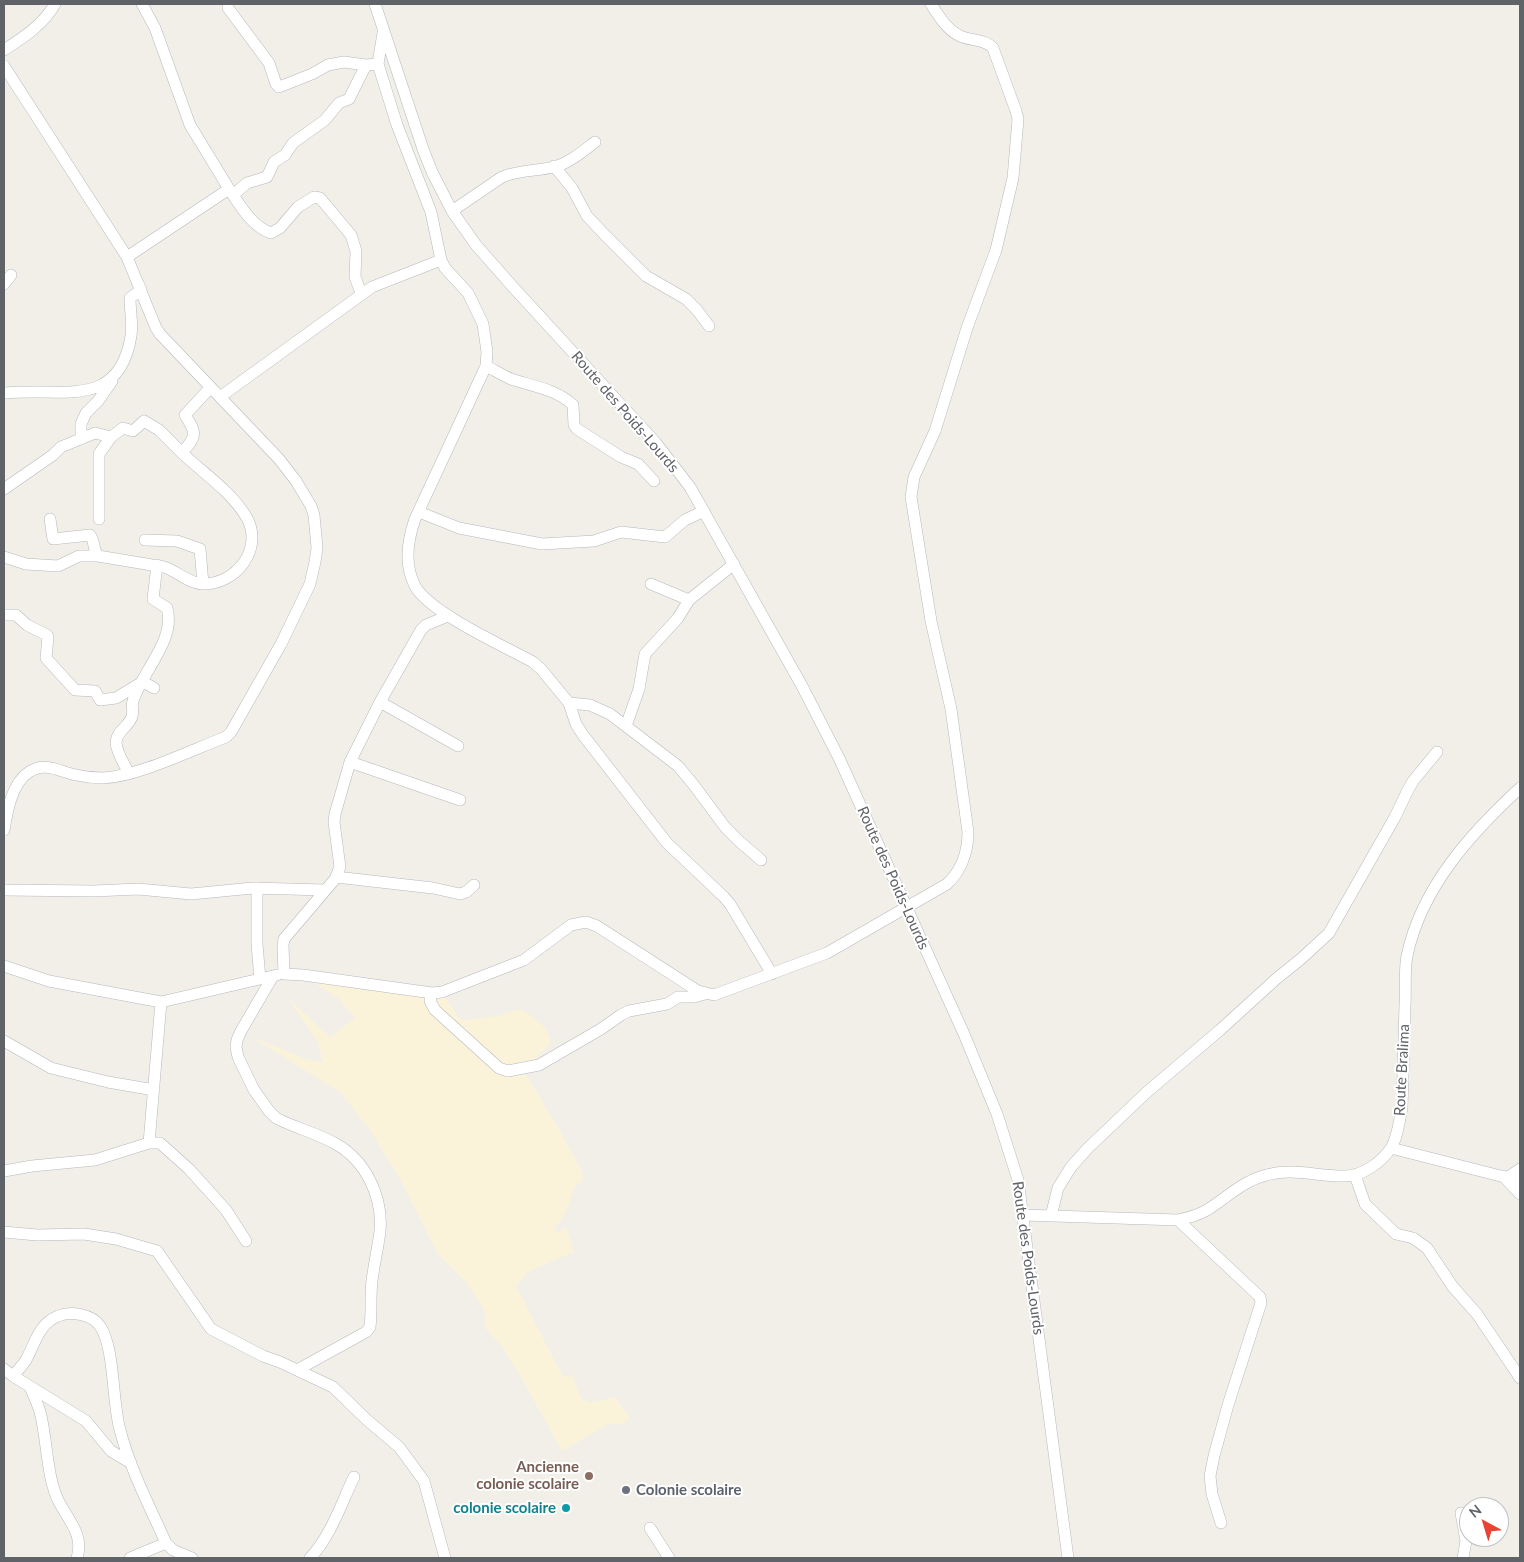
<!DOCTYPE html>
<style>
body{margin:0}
#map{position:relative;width:1524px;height:1562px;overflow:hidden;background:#f1efe8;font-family:Lato,sans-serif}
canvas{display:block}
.frame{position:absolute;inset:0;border:5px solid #5f6368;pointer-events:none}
.north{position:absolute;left:1459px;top:1497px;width:50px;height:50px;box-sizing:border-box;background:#fff;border:1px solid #bfc1c3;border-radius:50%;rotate:321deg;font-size:14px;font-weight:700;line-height:20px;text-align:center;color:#5f6368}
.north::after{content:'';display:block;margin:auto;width:18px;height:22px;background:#ea4335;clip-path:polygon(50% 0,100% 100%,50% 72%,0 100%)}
</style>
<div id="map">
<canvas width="1524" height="1562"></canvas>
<div class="frame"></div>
<div class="north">N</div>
</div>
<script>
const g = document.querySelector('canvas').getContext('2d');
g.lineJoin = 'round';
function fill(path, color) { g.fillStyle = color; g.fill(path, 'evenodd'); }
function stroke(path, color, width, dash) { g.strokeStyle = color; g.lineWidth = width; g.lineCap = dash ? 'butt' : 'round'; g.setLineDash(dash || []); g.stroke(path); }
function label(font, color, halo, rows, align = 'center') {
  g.font = font + ' Lato,sans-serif'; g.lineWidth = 4; g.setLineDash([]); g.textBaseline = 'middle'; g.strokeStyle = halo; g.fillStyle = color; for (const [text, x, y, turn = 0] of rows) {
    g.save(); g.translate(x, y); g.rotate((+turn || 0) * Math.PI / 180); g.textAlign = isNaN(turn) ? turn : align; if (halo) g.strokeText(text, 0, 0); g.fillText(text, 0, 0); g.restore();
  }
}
fill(new Path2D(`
 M303,975L442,992L461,1021L498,1016L520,1009C534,1017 548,1026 551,1043L523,1070L556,1124L583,1173L582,1182L575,1186L564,1216L554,1229L558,1233L566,1227L574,1252L529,1271L516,1286L563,1377L572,1375L581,1399L590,1403L615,1397L630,1418L623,1424H608L562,1451L525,1384L501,1345L486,1329L484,1309L465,1281L438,1254L401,1181L370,1130L340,1092L250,1036L308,1060L323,1062L318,1042L289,999L330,1037L355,1018L339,999Z`), '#fbf3d9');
const minor = new Path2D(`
 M375,4L423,149L432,172L452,211L476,245L513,287L656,443L690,487L802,686L839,758L964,1034L997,1114L1018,1180L1068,1558
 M228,8L269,63L276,84L279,87L312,74L328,65L344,62L366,65
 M383,33L378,64L397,125L431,212L441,260L445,268L468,293L483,324L487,352L486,366L415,519C408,539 404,565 415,586C430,613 504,646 533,662L541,669L569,703L576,724L583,735L667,843L724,897L730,904L772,974
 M4,50C24,37 43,25 55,4
 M4,66L127,257L156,328L160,334L279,459L296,481L311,506L314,515L317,548L315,562L310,584L281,644L231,732L226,737C191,750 140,776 103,778C94,778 85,777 76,775C60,772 45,761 29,772C12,783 7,811 4,830
 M554,166L572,188L587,216L604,234L646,276L686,299L697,310L709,326
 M229,189C240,205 251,226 271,233L280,228L298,207L314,197L320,198L351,235L356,251L355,277L361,293
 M233,195L247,183L267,177L274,162L285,155L293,143L325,120L339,103L349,99L366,65L378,64
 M452,211L502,177C519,170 537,171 554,167C569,163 582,152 595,142
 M127,257L229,189L190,125L155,28L142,4
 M4,284L11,275
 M486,366C494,370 502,375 511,379C532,386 556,389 573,405L574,425L577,429L621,457L638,464L654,481
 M6,393C60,387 119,411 131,336C133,323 130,311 130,298L141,290L138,283
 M220,397L372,287L441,260
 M81,439V424L86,413L98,401L112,381
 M4,489L53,455L61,447L95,433L111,437L123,428L133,431L144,421L159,430L182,453
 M419,512L459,528L542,544L594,541L621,532L665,537L685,520L704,511
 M50,519L53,539L90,535C95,541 93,550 98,556L164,567C177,571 188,583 202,584C235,585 264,550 247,518C232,492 203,473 182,453C197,435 197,434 185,415L210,388
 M99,519V454L111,437
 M145,540L177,541L200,549L203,584
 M4,557L26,564L58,566L79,556H98
 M651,584L689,600L734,564
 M4,615H16L27,625L47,635L48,637L46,658L75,690L95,691L100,700L116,698L141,683H145L154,688
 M448,616L426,625L421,630L380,702L350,762L335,814L334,822L340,867L335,879L284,939L283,945L284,974L303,975L432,993L442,992L524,960L571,925L586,922L597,926L698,991L714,995L827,953L947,884C961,871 968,852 968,832L951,709L931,621L911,497L914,477L935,431L967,328L996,250L1013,178L1018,119L1016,111L993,48C985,39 971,41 960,36C947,30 938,15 931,4
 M380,702L458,746
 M569,703L590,705L610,714L678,766L693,784L725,827L740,842L761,860
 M626,726L639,689L645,654L678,618L689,600
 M350,762L460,800
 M129,774C125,765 116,752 116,742C117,730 130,726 132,716C134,711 131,706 133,701C142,671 176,641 167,608L153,599L157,565
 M336,877L433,888L460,894L466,892L474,885
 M257,888V944L260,979
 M4,890L94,891L138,889L191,894L253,888L325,890
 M4,966L49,981L161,1002
 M273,976L241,1031L237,1040L236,1047L238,1057L254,1090L269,1111L276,1118C295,1128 317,1133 336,1144C366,1161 383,1197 380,1231C378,1248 374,1264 372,1281C370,1296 372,1311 370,1327L366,1332L297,1370
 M432,993L430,1001L435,1010L499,1068L508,1071L539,1065L601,1029L621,1015L629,1011L667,1004L678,997H694L705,994
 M4,1041L51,1068L108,1082L154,1090
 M149,1143H160L189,1169L226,1210L246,1241
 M1391,1148L1520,1181
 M4,1171L32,1166L95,1160L149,1143L161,1002L277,975
 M1355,1175L1365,1204L1396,1234L1413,1238L1427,1248L1453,1287L1477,1314L1520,1378
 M1503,1176L1520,1194
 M1508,1177L1520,1169
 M1023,1215L1178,1220C1188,1218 1198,1215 1207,1210C1225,1199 1242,1182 1263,1176C1292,1167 1314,1176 1343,1176C1361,1177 1381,1163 1391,1148C1398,1137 1399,1121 1402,1108C1403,1073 1404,1039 1405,1005C1406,989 1404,971 1407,956C1421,888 1471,833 1520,788
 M1051,1216L1058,1188L1071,1167L1088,1148L1147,1092L1220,1030L1276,979L1302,958L1329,933L1395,817L1407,792L1413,781L1437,752
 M1178,1220L1260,1297L1261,1303L1228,1405L1214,1456L1210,1476L1212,1494L1221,1523
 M4,1232L37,1235L84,1234L116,1239L157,1251L211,1329L263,1356L280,1362L333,1387L367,1420L399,1447L424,1481L445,1558
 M4,1369L13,1376C18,1370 24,1364 27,1358C36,1341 39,1324 58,1316C71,1311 92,1314 100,1326C115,1348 112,1402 120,1430C130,1469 150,1507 166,1543L130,1558
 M13,1376L86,1421L111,1451L131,1463
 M30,1387C34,1396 39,1406 41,1416C47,1441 47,1479 59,1502C69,1521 84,1535 77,1558
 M1461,1513L1466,1541L1463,1558
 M650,1528L669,1558
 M166,1543L173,1550L192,1558
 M310,1558C331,1536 341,1504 354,1477`);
stroke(minor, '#b5b8bc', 12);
stroke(minor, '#fff', 11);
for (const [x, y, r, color] of [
 [589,1476,5,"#8d6e63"],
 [626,1490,5,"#6b7280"],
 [566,1508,5,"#0f9aa8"]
]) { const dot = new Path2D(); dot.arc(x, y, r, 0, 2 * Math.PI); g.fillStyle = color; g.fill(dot); stroke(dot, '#fff', 2); }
label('15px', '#5f6368', '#fff', [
 ["Route des Poids-Lourds",625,412,49],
 ["Route des Poids-Lourds",893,878,66],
 ["Route Bralima",1402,1070,-87],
 ["Route des Poids-Lourds",1028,1258,82]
]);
label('bold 15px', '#785e54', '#fff', [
 ["Ancienne",579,1467],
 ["colonie scolaire",579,1484]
], 'right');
label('bold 15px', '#5b616d', '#fff', [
 ["Colonie scolaire",636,1490]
], 'left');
label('bold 15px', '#0d838f', '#fff', [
 ["colonie scolaire",556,1508]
], 'right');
</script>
